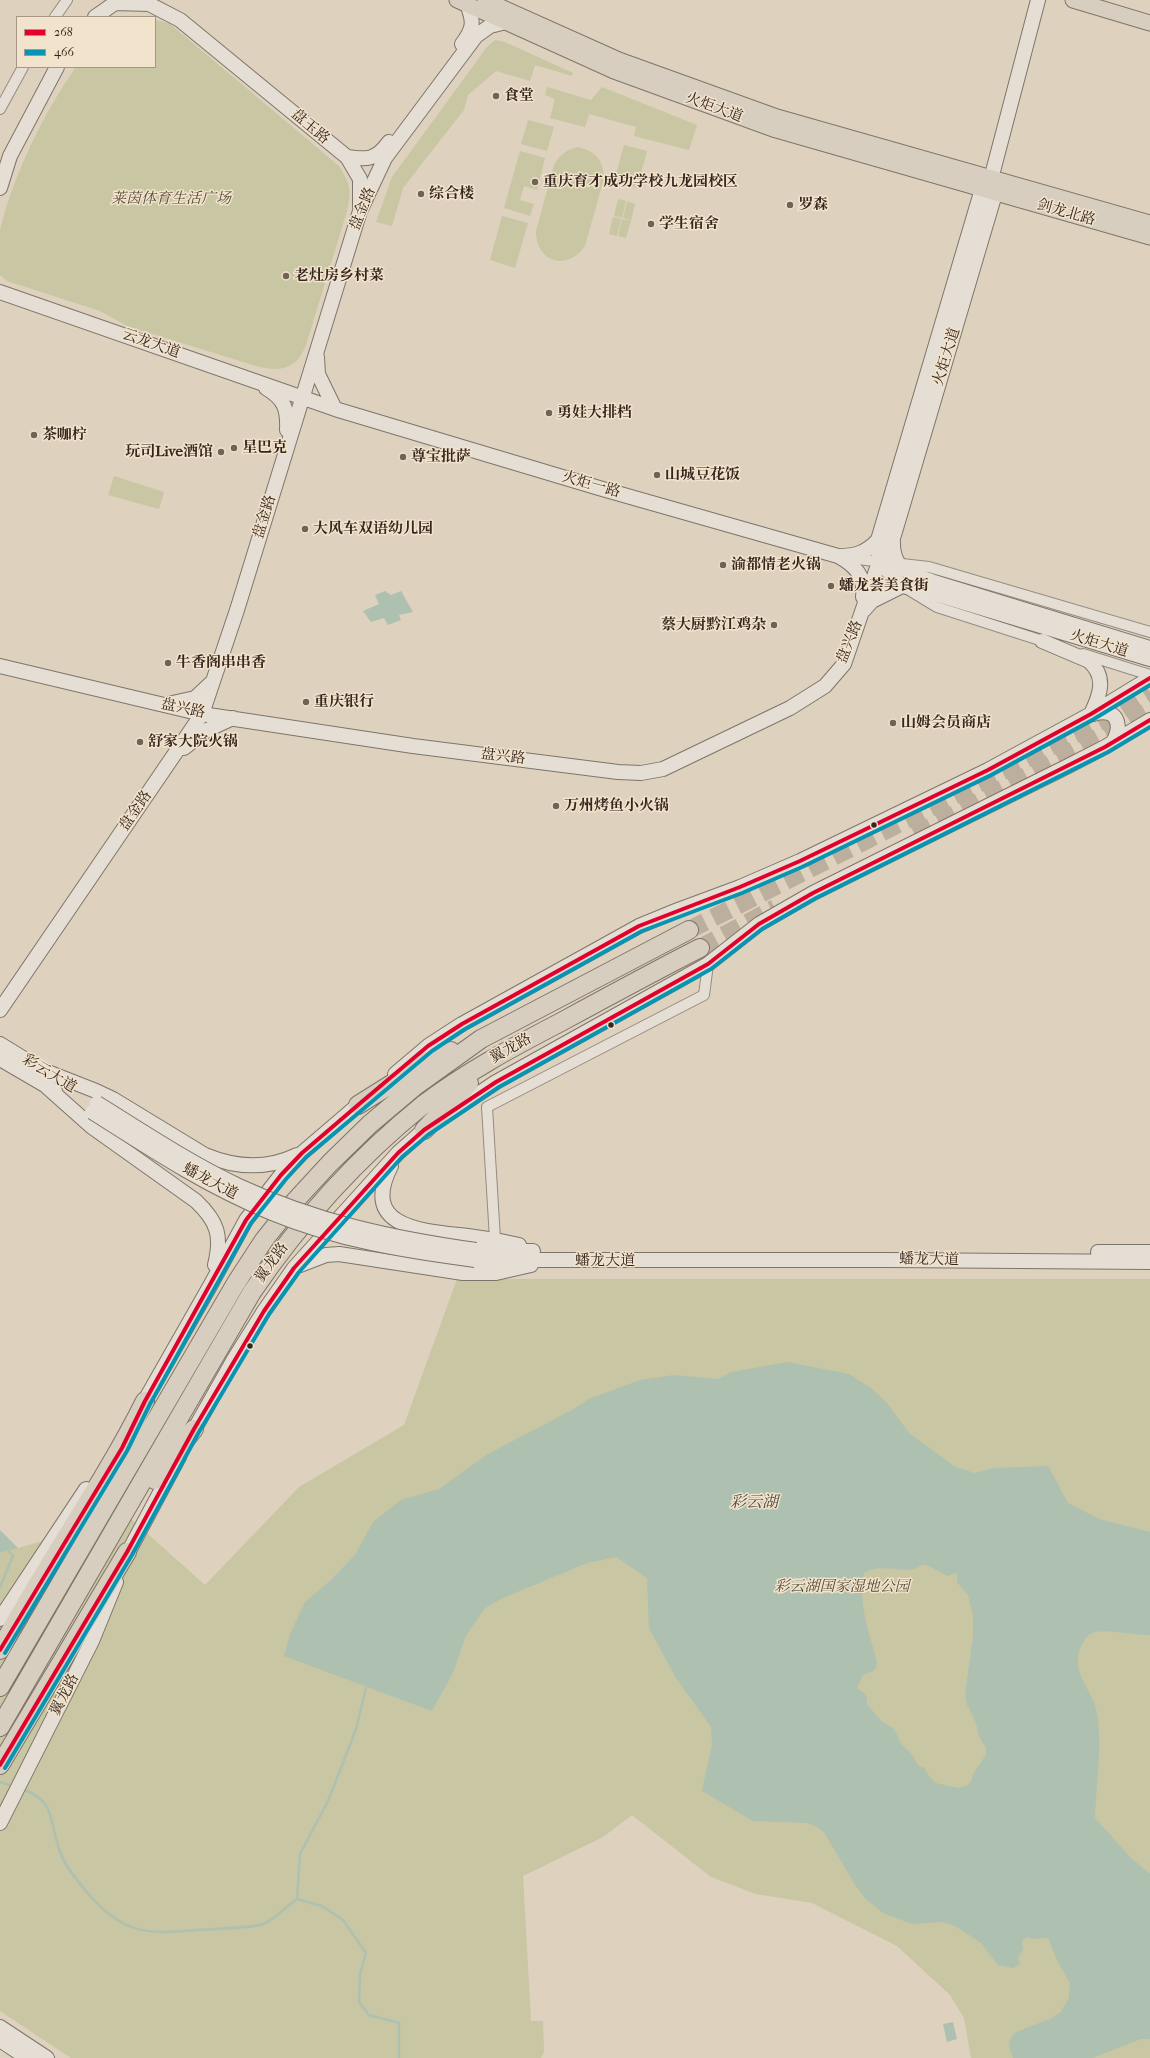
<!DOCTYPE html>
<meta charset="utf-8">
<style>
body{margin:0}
#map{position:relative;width:1150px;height:2058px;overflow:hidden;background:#ded1be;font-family:"IM FELL French Canon",serif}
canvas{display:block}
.legend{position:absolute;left:16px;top:16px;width:140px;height:52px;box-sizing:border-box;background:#f2e3cc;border:1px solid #a79787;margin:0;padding:5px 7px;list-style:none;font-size:12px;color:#36261f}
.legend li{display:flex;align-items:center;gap:8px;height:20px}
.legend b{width:20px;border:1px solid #a79787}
</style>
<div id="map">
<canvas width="1150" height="2058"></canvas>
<ul class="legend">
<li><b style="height:5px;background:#e4002b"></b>268</li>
<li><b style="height:5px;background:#0895b4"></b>466</li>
</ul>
</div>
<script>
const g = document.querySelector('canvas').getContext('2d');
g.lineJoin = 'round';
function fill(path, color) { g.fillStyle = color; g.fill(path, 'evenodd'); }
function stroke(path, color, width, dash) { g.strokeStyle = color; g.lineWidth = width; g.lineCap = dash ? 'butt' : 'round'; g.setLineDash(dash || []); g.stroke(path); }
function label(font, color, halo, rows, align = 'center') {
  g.font = font + ' "IM FELL French Canon","Noto Serif SC",serif'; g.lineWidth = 3; g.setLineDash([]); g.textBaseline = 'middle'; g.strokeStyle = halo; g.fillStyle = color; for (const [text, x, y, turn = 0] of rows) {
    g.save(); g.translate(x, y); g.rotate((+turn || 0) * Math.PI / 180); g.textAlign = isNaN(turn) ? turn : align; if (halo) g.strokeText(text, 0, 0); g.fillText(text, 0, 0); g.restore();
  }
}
fill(new Path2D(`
 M155,20L169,23L339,166C350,184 352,190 347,211L306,345C296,370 281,372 256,366L127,326L100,311L7,281L0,275C0,261 0,243 0,230C13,176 44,112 76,67H155Z
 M495,40L505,42L573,73L572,76L535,65L530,81L496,71L468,95L464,110L403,188L392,226L376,222L392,177L487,47Z
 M547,87L591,100L602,87L697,125L689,150L634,136L636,127L589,114L585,127L550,118L555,99L545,95Z
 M528,120L554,127L547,151L521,144Z
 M624,145L647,151L637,188L614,182Z
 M578,147C596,152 603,159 604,178L585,246C567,272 536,262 536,231L554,165C560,154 567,150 578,147Z
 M520,151L545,158L537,190L524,186L520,200L534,204L530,216L504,208Z
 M618,199L626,201L622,218L614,216Z
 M627,201L635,204L631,221L623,218Z
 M502,216L528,223L515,268L490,260Z
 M613,217L621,219L617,236L609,234Z
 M622,219L631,221L626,238L618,236Z
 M114,476L164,492L159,509L108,495Z
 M457,1279H1150V2058H971L964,2018L950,1995L897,1946L812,1903L756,1894L711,1877L632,1815L603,1837L523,1876L531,2021H543L544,2052L541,2058H71L0,2011V1553L129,1517L205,1585L299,1487L404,1425Z`), '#c8c6a3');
fill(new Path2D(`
 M385,591L391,595L401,591L413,612L399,615L401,620L388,625L384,618L371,622L363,611L379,604L375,595Z
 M787,1362L849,1374L872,1389L887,1403L909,1433L954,1466L974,1473L994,1468L1048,1466L1068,1503L1099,1519L1150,1532V1635C1135,1636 1101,1627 1090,1634C1084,1639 1078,1650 1078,1658C1077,1677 1089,1688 1095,1706C1104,1735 1096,1786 1095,1818L1131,1858L1150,1874V2039H1141L1092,2058H1013L1009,2045L1011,2038L1016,2032L1050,2019L1061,2012L1069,1998L1070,1983L1057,1960L1048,1938L1032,1939L1026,1937L1022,1942L1023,1949L1018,1958L1020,1965L1012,1968L998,1965L981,1943L957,1927L944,1922L912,1924L883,1913L866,1899L855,1885L824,1832L815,1826L807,1823L753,1821L702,1791L712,1744L711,1727L676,1678L649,1628L647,1578L616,1557L587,1563L505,1597L485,1608L466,1635L453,1673L432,1711L284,1656L290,1634L305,1602L330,1581L355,1555L373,1522L401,1500L439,1489L488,1454L572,1410L589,1399L640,1380L674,1375L718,1379L732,1372ZM922,1565H927L947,1576L957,1573V1582L968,1595L973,1615V1636L965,1695L967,1705L976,1723L979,1736L986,1748V1755L974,1772L971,1782L966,1786L958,1788L936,1783L931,1779L924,1768L919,1766L910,1752L902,1745L894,1729L881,1721L867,1704V1698L864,1693L857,1688L862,1676C870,1670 876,1674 877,1662C870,1635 857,1601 864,1573C883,1561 906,1577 922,1565Z
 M0,1530L18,1548L0,1553Z
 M953,2022L957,2039L947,2042L943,2024Z`), '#aec0af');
stroke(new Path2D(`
 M0,1587L13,1556L7,1549
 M0,1782L13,1786
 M21,1789C58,1800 48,1823 61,1854C66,1868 77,1880 86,1891C121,1933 144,1935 196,1930C209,1929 254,1928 263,1924C275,1919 286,1907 297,1899L300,1854L328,1801L343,1763L356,1729L366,1688
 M297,1899L322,1906L343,1920L366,1953L360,1974L359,2002L369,2015L399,2023V2058`), '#aec0af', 2.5);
stroke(new Path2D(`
 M915,835L1150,710
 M689,930L1086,729L1122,710L1150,692
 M700,948L775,908`), '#bcaf9e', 18, [18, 9]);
const street = new Path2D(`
 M55,17L67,0
 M0,109L23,67
 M848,558L929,567L1150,632
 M909,590L937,607L1049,643
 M1083,654L1150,675
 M495,1239L487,1107L704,995L708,964`);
const secondary = new Path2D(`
 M1038,0L991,179L982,189L878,540L879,562L902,586L932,593L1150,659
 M95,17L115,3L149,4L180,20L347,157C367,160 376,160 389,142
 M462,44C474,28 474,22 467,4
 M347,157L360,179V207
 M0,188L10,156L57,67
 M0,292L335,409L599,488L838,556C855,556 866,553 878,540
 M317,357L318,374L335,409
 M266,388C284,399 288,408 287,430
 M893,537C891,570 908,572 934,582L1150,648
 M838,556C856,566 865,576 863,597
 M864,610L872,601L902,586
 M1042,641L1089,661C1107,677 1100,695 1091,714
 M0,666L202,714L413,746L618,772L641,773L663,769L790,708L825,686L844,664L879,562L894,535L995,194L992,183
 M168,704L195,698L211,683
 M1093,714C1117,707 1123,724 1113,742
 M184,748L207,730L233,718
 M0,1010L202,714L237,610L360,211L385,158L476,36L490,26L506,22
 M0,1044L52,1076
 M0,1059L55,1091
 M45,1071L96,1091L113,1099L205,1155C236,1168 266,1170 297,1155
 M395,1074L428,1046L462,1024L639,926L678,910L740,887L800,861L988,770L1091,714L1150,678
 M47,1087L92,1127L196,1201C218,1222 222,1236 215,1265
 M391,1166C359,1229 424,1231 468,1236C485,1238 502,1241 519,1245
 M476,1250L533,1251
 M1098,1252H1150
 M475,1260H889L1150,1262
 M300,1265L326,1255L339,1254L463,1273H496L531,1265
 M140,1409L210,1286L246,1220L281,1175L302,1153L365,1099
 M190,1437L234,1359L264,1311L294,1268L398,1153L424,1130L496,1082L708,964L759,924L813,893L1068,766L1105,747L1150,720
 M124,1560L179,1457
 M0,1619L86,1489
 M0,1823L92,1641L116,1582
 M0,2027L47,2058
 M0,2040L27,2058`);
const primary = new Path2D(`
 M457,0L614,71L773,129L1150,237
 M485,0L619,60L777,117L1150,223
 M1073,0L1150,23`);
const highway = new Path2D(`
 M358,1105L428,1061L451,1051
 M424,1130L469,1083
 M155,1480L161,1470L194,1429
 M0,1650C45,1565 102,1487 145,1401
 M0,1687L236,1283L264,1240L295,1201L330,1163L370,1124L414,1087L481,1039L689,930
 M0,1727L252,1292C301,1220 355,1160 423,1105C466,1072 513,1047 561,1022C607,997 653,972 700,948
 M0,1765L127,1552`);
stroke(street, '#958c80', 12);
stroke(secondary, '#7e756a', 16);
stroke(primary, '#7e756a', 17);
stroke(highway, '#7e756a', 20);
stroke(street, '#e5ded4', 10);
stroke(secondary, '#e5ded4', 14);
stroke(primary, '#d8cec0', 15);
stroke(highway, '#d8cec0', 18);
const secondaryBridge = new Path2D(`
 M97,1103C144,1132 190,1163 239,1186C317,1222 391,1238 476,1250
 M92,1112C150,1149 208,1187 272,1213C337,1240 406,1251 475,1260`);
stroke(secondaryBridge, '#7e756a', 16, []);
stroke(secondaryBridge, '#e5ded4', 14);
stroke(new Path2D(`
 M0,1650L122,1448L145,1401L246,1220L281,1175L302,1153L358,1105L428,1046L462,1024L639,926L740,887L800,861L988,770L1091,714L1150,678
 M0,1765L127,1552L194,1429L264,1311L294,1268L398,1153L424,1130L496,1082L708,964L759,924L813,893L1105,747L1150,720`), '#e4002b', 4);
stroke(new Path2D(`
 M5,1653L127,1451L150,1404L251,1223L286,1179L306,1157L362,1110L432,1051L465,1029L642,931L742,893L802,867L991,775L1094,719L1150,685
 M5,1768L132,1555L199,1432L269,1314L299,1272L402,1157L428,1135L499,1087L711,969L762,929L816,898L1108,752L1150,727`), '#0895b4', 4);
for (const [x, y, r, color] of [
 [496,96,4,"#716257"],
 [535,182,4,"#716257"],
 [421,194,4,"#716257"],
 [790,205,4,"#716257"],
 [651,224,4,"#716257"],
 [286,276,4,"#716257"],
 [549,413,4,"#716257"],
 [34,435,4,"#716257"],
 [234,448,4,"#716257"],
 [221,452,4,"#716257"],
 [403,457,4,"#716257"],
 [657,475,4,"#716257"],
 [305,529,4,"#716257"],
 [723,565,4,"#716257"],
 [831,586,4,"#716257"],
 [774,625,4,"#716257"],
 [168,663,4,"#716257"],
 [306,702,4,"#716257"],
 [893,723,4,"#716257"],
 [140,742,4,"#716257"],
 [556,806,4,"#716257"],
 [874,825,3.5,"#36261f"],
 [611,1025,3.5,"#36261f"],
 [250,1346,3.5,"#36261f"]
]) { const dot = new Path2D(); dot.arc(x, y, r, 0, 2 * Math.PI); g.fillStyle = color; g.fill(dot); stroke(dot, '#f2e3cc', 1.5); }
label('bold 15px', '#36261f', '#f2e3cc', [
 ["食堂",504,96],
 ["重庆育才成功学校九龙园校区",543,182],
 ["综合楼",429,194],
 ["罗森",798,205],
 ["学生宿舍",659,224],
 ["老灶房乡村菜",294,276],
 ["勇娃大排档",557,413],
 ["茶咖柠",42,435],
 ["星巴克",242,448],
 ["玩司Live酒馆",213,452,"right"],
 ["尊宝批萨",411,457],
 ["山城豆花饭",665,475],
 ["大风车双语幼儿园",313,529],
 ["渝都情老火锅",731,565],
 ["蟠龙荟美食街",839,586],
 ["蔡大厨黔江鸡杂",766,625,"right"],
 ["牛香阁串串香",176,663],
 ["重庆银行",314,702],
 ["山姆会员商店",901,723],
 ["舒家大院火锅",148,742],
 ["万州烤鱼小火锅",564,806]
], 'left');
label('15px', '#36261f', '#f2e3cc', [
 ["火炬大道",714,108,20],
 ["盘玉路",310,127,40],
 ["盘金路",363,209,-68],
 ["剑龙北路",1066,213,16],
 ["云龙大道",151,344,19],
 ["火炬大道",947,357,-73],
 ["火炬一路",591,485,16],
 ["盘金路",265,517,-73],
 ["盘兴路",850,642,-68],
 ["火炬大道",1099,644,17],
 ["盘兴路",183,709,12],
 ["盘兴路",503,757,7],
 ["盘金路",136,811,-55],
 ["翼龙路",511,1049,-29],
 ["彩云大道",49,1074,31],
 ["蟠龙大道",210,1182,28],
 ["蟠龙大道",929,1260,1],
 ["蟠龙大道",605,1261],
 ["翼龙路",272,1263,-54],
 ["翼龙路",65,1695,-63]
]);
label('italic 15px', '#564c3a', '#f2e3cc', [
 ["莱茵体育生活广场",171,199],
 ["彩云湖国家湿地公园",842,1587]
]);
label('italic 16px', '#4f4a42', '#f2e3cc', [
 ["彩云湖",754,1503]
]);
</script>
